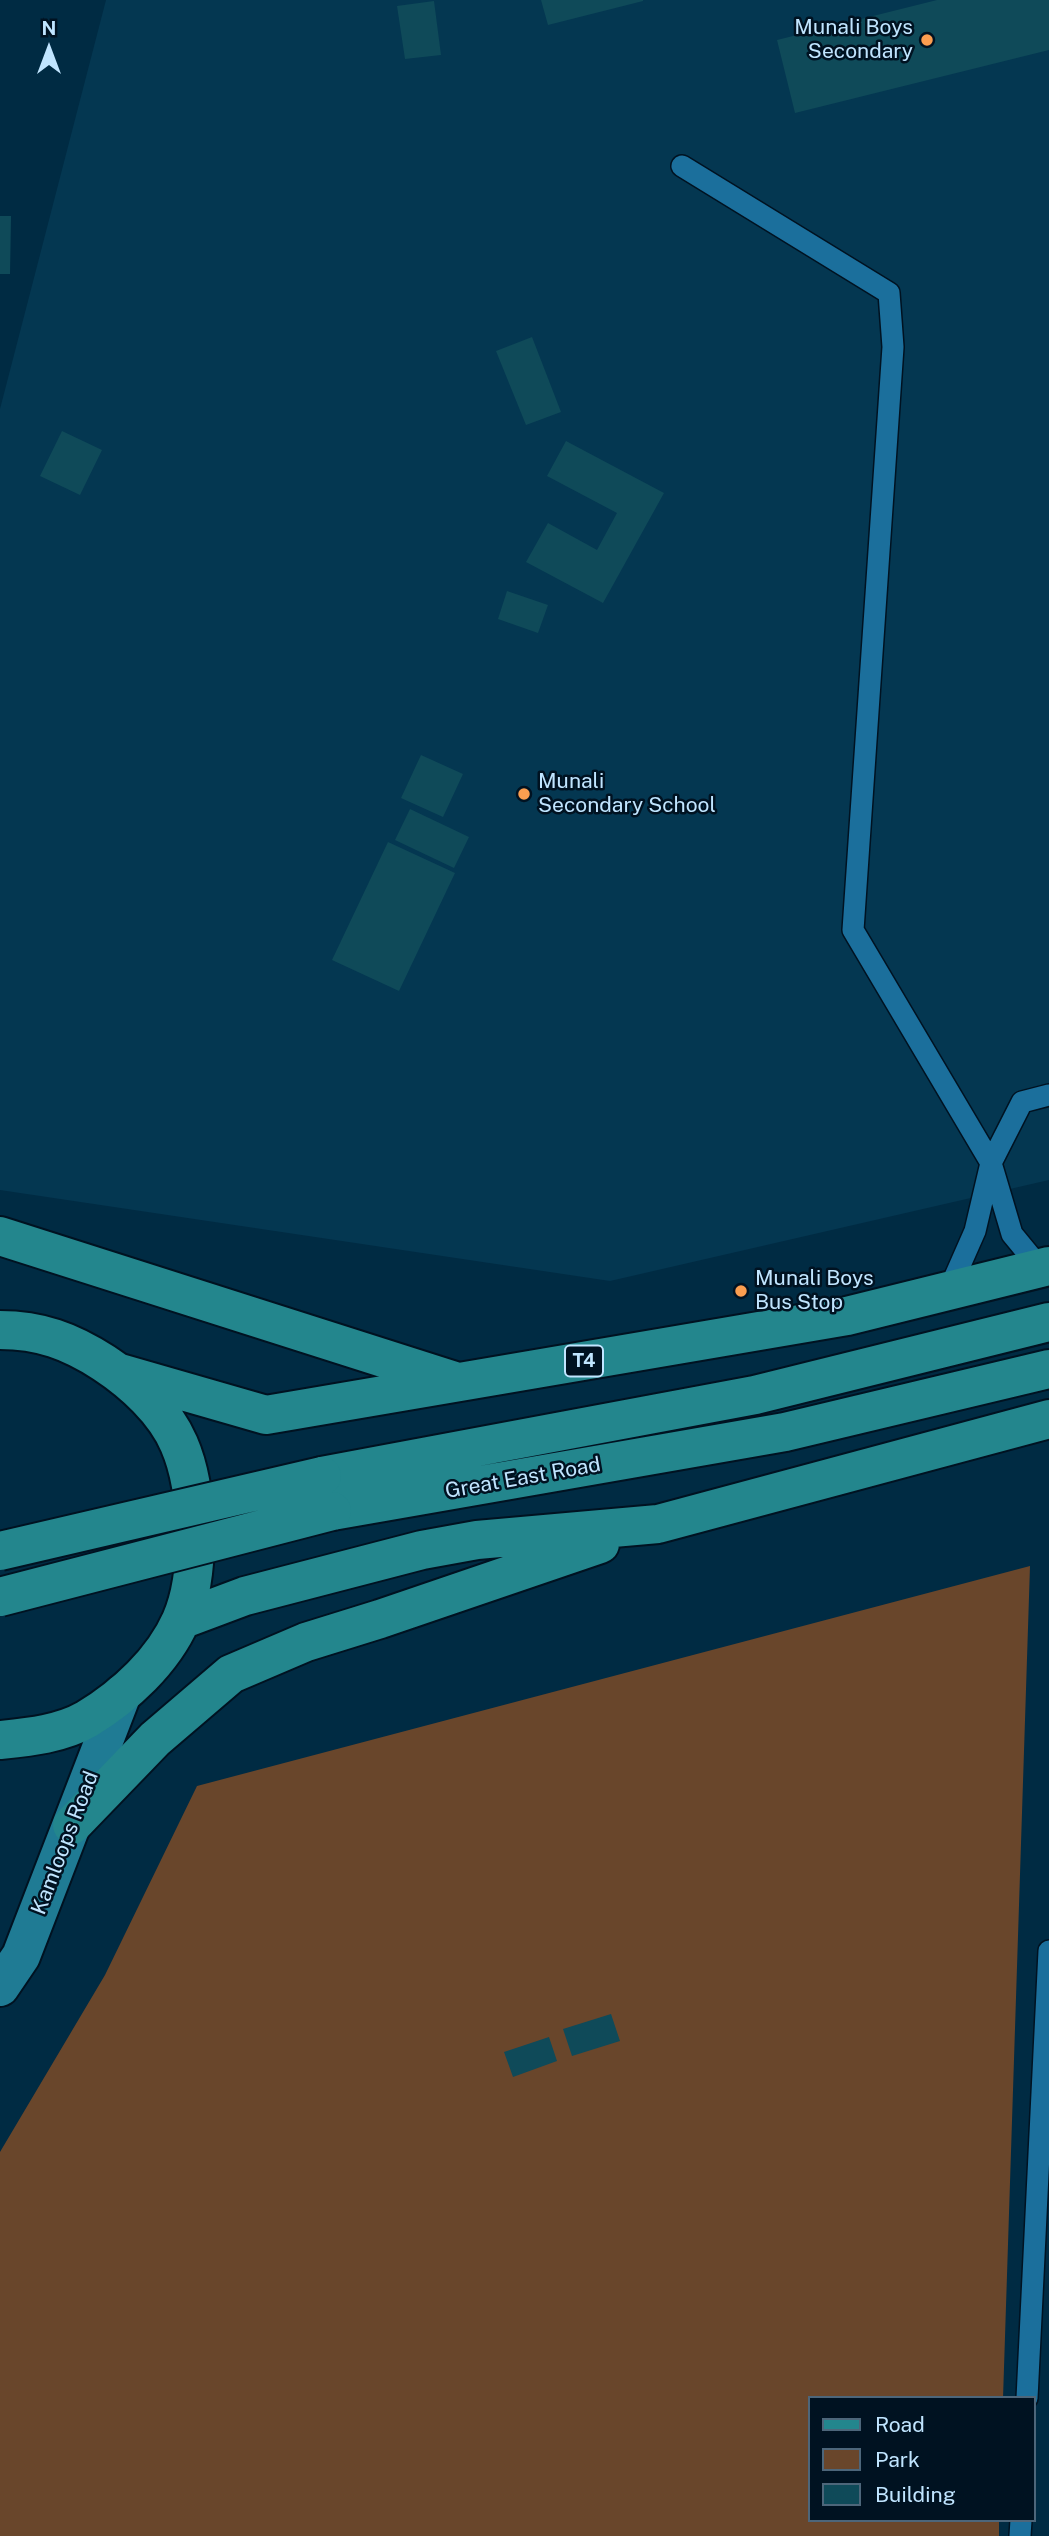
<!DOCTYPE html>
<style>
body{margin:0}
#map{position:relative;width:1049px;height:2536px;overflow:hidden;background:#002b43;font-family:"Public Sans",sans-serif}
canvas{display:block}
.legend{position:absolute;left:808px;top:2396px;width:228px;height:126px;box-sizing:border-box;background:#001221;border:2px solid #4d667a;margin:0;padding:9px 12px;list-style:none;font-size:21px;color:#c0e5ff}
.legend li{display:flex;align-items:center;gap:14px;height:35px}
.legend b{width:35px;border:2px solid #4d667a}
.north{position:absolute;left:14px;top:14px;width:70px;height:70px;-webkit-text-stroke:5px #001221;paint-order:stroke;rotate:0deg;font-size:19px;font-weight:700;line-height:28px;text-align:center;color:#c0e5ff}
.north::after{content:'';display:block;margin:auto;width:24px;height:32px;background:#c0e5ff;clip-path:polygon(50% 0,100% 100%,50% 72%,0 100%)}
</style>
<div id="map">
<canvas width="1049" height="2536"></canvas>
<ul class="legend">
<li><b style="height:9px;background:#23868d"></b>Road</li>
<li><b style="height:19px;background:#69462b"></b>Park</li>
<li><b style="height:19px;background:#0f4a59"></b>Building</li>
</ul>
<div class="north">N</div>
</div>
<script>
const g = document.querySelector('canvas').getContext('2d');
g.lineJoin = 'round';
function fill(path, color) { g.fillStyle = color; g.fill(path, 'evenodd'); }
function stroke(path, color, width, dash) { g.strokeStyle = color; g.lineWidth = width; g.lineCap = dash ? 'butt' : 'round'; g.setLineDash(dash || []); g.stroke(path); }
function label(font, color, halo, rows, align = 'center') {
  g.font = font + ' "Public Sans",sans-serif'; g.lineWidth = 5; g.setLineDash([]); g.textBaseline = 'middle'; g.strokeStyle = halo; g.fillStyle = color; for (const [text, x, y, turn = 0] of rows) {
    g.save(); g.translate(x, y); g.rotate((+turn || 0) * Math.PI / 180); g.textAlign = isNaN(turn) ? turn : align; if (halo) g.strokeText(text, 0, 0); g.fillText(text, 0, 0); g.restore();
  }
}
fill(new Path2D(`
 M106,0H1049V1180L610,1281L0,1190V409Z`), '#043751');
fill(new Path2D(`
 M1030,1566L1003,2398H809V2520H999V2536H0V2152L105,1975L197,1786Z`), '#69462b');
fill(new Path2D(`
 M541,0H643V1L548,25Z
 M937,0H1049V50L795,113L777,40Z
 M434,1L441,55L405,59L397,6Z
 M0,216H11L10,274H0Z
 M532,337L561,412L526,425L496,351Z
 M62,431L102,450L80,495L40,476Z
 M566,441L664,493L603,603L526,562L548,523L597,550L617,513L547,476Z
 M507,591L548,605L538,633L498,619Z
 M421,755L463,774L443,817L401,798Z
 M410,809L469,837L454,868L395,840Z
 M388,842L455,873L399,991L332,960Z
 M611,2014L620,2041L572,2056L563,2029Z
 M549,2037L557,2061L513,2077L504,2052Z`), '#0f4a59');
const service = new Path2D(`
 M682,166L889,293L893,347L853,930L991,1163L1012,1234L1040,1268
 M949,1290L975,1231L991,1163L1022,1102L1049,1095
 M1027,2398L1049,1951
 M1020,2536L1021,2520`);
const secondary = new Path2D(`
 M0,1987L21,1956L122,1694`);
const primary = new Path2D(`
 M0,1236L455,1381
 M0,1330C40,1330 70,1341 104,1363C133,1382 165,1411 179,1444C199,1490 201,1574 181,1620C163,1661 125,1696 87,1719C61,1734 29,1737 0,1740
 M120,1373L266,1415L847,1316L1049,1266
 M322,1476L755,1395L1049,1322
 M332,1511L785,1432L1049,1369
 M181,1620L245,1596L422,1550L477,1540L658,1524L1049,1419
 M72,1825L155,1739L231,1674L306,1642L380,1619L600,1544`);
stroke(service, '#001221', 24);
stroke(secondary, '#001221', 42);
stroke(primary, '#001221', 42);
stroke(service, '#1b6f9c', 21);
stroke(secondary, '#1f7b94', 38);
stroke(primary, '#23868d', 38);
const primaryBridge = new Path2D(`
 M0,1551L322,1476
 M0,1597L332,1511`);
stroke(primaryBridge, '#001221', 42, []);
stroke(primaryBridge, '#23868d', 38);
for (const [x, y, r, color] of [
 [927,40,7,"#fb9e50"],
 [524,794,7,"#fb9e50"],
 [741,1291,7,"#fb9e50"]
]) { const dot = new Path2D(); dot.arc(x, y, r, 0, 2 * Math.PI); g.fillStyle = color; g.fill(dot); stroke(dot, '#001221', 2.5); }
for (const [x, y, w] of [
 [584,1361,38]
]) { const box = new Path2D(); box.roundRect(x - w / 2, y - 15.5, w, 31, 5); g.fillStyle = '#001221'; g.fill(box); stroke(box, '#c0e5ff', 2); }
label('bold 19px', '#c0e5ff', null, [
 ["T4",584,1361]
]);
label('21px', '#c0e5ff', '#001221', [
 ["Munali Boys",913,28,"right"],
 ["Secondary",913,52,"right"],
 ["Munali",538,782],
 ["Secondary School",538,806],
 ["Munali Boys",755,1279],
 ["Bus Stop",755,1303]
], 'left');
label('21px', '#c0e5ff', '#001221', [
 ["Great East Road",523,1478,-10],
 ["Kamloops Road",65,1843,-69]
]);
</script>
